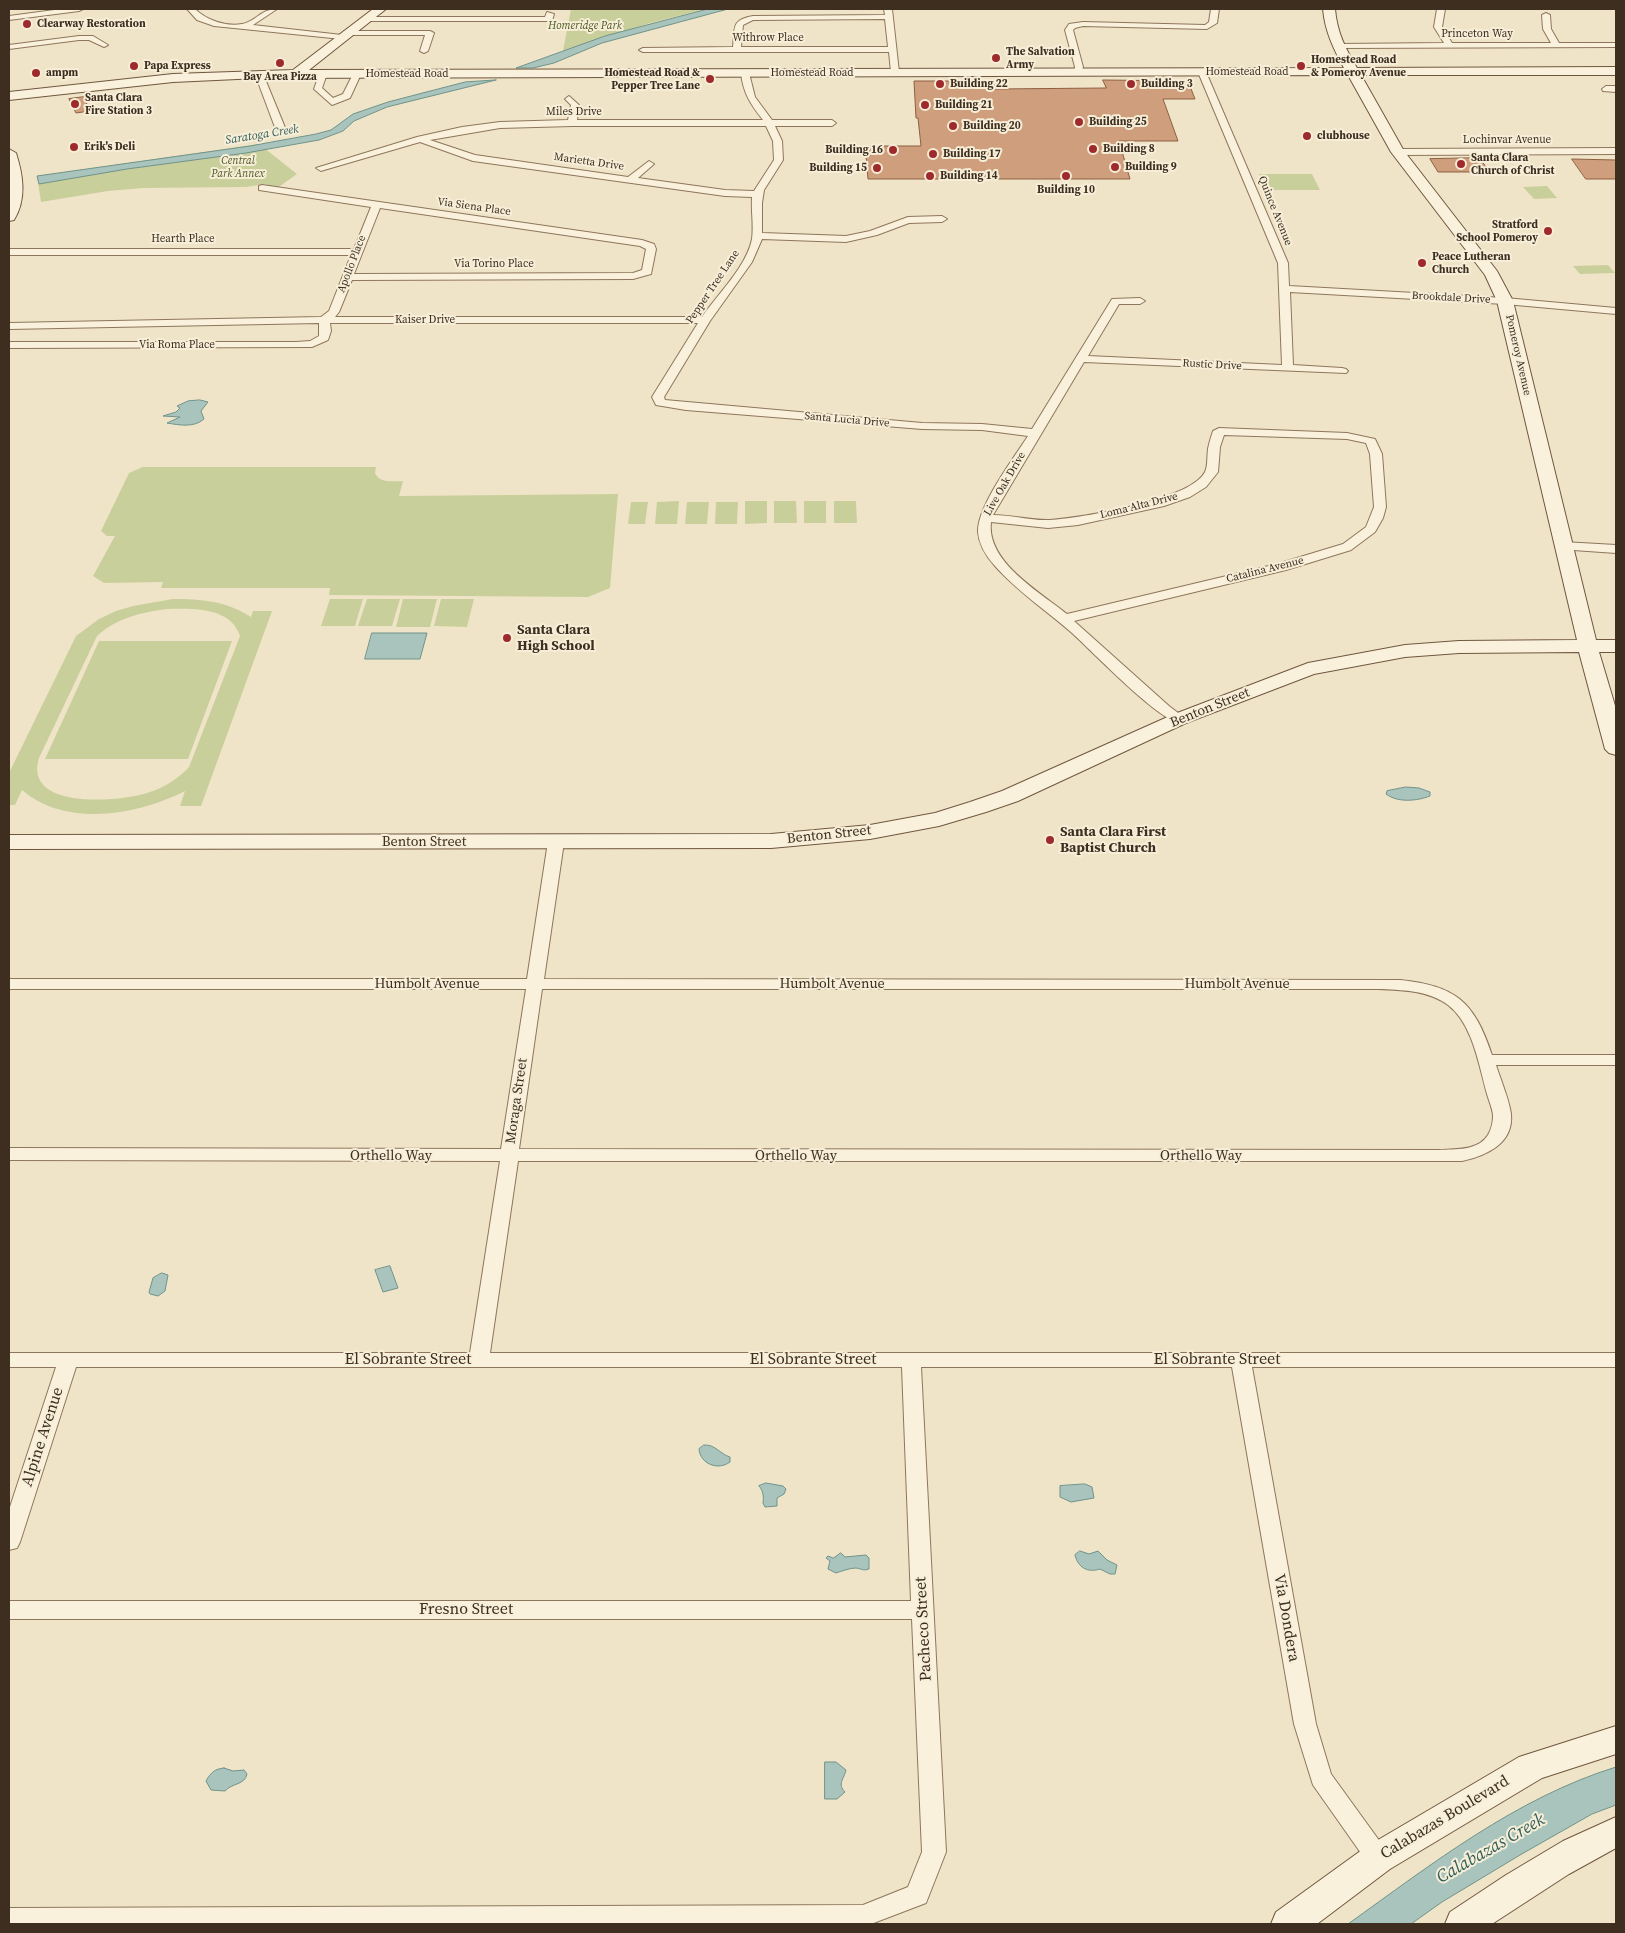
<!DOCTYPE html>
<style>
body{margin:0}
#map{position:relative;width:1625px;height:1933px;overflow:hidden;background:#f0e4c8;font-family:"Source Serif 4",serif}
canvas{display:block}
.frame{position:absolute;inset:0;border:10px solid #3d2e20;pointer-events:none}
</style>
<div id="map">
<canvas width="1625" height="1933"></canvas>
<div class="frame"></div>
</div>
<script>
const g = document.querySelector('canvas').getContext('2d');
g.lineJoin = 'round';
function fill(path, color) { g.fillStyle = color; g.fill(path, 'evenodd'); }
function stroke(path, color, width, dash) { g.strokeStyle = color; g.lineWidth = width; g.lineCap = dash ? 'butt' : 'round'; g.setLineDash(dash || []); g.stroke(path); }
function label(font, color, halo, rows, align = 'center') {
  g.font = font + ' "Source Serif 4",serif'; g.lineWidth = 4; g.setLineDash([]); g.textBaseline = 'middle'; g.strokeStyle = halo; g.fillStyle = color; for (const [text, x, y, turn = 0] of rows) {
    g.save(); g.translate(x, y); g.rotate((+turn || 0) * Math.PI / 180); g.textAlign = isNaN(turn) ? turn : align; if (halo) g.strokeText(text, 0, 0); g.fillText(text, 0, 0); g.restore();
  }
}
fill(new Path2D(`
 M571,9H705L650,23L563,51Z
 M259,144L297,174L276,189L265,184L246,187L143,188L108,191L41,202L37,176Z
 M1259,174H1312L1320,190H1266Z
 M1547,186L1557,198L1534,199L1523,187Z
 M1608,265L1615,273L1580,274L1573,266Z
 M143,467H376L375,473C380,484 393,481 403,481L399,496L618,494L610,588L588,597L329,595L330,588H161L163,582L104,583L93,576L115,536H107L101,531L129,473Z
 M679,501L677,524H655L657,502Z
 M745,501H767V523L745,524Z
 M774,501H796L797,523H774Z
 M804,501H826V523H804Z
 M834,501H856L857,523H834Z
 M631,502H648L645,524H628Z
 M687,502H709L707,524H685Z
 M716,502H738L737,524H715Z
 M173,599C201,599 227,601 251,617L253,611H272L201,806H180L185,791C138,815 66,828 22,790L15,805H9V773L76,636L99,619L116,611L133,606ZM168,609C193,608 231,607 240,636L189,767C177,780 163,788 147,793C119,802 23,810 39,758L97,636C117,618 142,612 168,609Z
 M330,599H363L355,626H321Z
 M367,599H400L392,626H358Z
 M403,599H437L430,627H396Z
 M441,599H474L467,627L434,626Z
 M99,641H232L188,759H45Z`), '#c9cf9b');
const water = new Path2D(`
 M708,9H728L602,43L554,63L533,68H516L605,36Z
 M496,80L387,107L354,121L343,131L319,140L246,153L127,169L39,184L37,176L250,146L316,134L331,130L353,114L388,102L465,82Z
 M200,400L208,402L201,411L204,419C194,428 179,425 167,423L180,417L163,416L176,412L180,408L177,406L188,401Z
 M372,633H427L420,659H365Z
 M1406,787L1419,788L1430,792V796C1417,801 1398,803 1386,794L1387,791Z
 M390,1266L398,1288L383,1292L375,1270Z
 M162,1273L168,1275L165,1291L158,1296L150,1294L149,1292L153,1278Z
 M704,1445C715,1444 720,1454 730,1457V1462C718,1471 700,1464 699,1449Z
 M766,1483L783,1486L786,1489L784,1494L777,1498V1506L765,1507L763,1503C764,1497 763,1490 759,1486Z
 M1085,1484L1092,1487L1094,1498L1071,1502L1060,1497V1486Z
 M1080,1551L1089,1554L1098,1551L1107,1560L1117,1565L1115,1574H1110L1100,1569C1088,1573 1078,1568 1075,1555Z
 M841,1553L845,1557L866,1555L869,1558V1569C863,1571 862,1569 856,1568C850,1568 842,1571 836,1573L828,1569L830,1561L826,1558L828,1556L833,1558Z
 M825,1762H836L846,1770C844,1779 837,1784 845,1792L837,1799H825Z
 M1616,1767V1805L1592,1814L1520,1855L1442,1902L1411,1924H1348C1432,1864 1516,1798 1616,1767Z
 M224,1768L233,1771L244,1770L247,1774C245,1785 232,1783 225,1791L211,1790L206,1781C211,1772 215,1769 224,1768Z`);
fill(water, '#a9c4bc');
stroke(water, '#6f938a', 1);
const building = new Path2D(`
 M1103,80L1188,81L1195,99H1163L1178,141H1119L1130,179H868L866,156H870L869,146H921L918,118H916L914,81H966L967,84H994L995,89L1106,88Z
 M84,97L90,111L76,113L69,99Z
 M1480,158L1489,172H1438L1430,159Z
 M1572,159L1616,160V179H1586Z`);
fill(building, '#cf9f7d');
stroke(building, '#8d5f41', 1);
const street = new Path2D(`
 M62,9H83L79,11L9,20V16Z
 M187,9H195C206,20 226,27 242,24C255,22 261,9 277,9L253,25L342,35L346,37L342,39L214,26L197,20Z
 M884,9H892L899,72L895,75L891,72L889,52H643L639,50L643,48L733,47C735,27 731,20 753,16L885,15ZM885,19L888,47H741L743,25L753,20Z
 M1211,9H1219L1217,23L1207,29L1083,26L1075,28L1073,30L1083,67L1081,74L1074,72L1075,67L1065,30L1069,24L1083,22L1205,25L1209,22Z
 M1437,9H1445L1442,27L1452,43H1551L1543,29L1542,15L1546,13L1550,15L1551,29L1559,43H1616V47L1338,48L1334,46L1338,44L1444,43L1434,27Z
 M547,12L554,14L552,21H366L362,19L366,17H545Z
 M344,31H430L434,33L428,51L424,53L420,51L425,35H347L343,33Z
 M79,36H93L108,45L104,47L89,40H79L9,49V45Z
 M1202,69L1206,72L1288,263L1289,286L1505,298L1616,308V314L1505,304L1290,292L1293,365L1342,368L1346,369L1348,371L1346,373L1084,362L993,515C1012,515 1032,521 1050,520C1081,518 1191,500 1205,472C1208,466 1207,456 1208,449C1209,443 1211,437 1213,431L1219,428L1347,433L1375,439L1382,454L1386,507L1383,518L1375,532L1351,550L1286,570L1074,621L1169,706L1186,719L1184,722L1179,723C1156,718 1093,652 1072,633C1047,611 1017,591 995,566C986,556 979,545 978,532C977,507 1013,459 1028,436L982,430L922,429L686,410L656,405L652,397L698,323H330L331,331L328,340L312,347L9,348V342H296L310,341L319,336V323L9,329V323L321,317L329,311L351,255H9V249H354L371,207L259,190V186L262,185L642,240L654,244L656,249L651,274L633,279L352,280L339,312L335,317H702C717,295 747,266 752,239C754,225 751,211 752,197L725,196L473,161L420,142L324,170L321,171L316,168L417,137L462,127L500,122L568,120L571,105L565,99L569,96L579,105L577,120H763C751,105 743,93 741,73L745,70L749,73L755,97L772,120H832L836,123L832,126H775L782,141L783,160L764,190L762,203V233L846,236L870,231L908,217L942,216L947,219L942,222L909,223L877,235L846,242L762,239L752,262L710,321L664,397L665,400L922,423L982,424L1032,429L1112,299L1140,298L1145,301L1140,304H1119L1088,356L1282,365L1278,263L1198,72ZM572,126H766L773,141L774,160L754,191L725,190L638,178L654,164L649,161L628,177L475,155L430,140L500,128ZM380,208L640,246L646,249L642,270L633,273L354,274ZM1224,435L1347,439L1366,443L1370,454L1374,507L1366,527L1343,544L1277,564L1067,614C1040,592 986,562 991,522L1048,528L1078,525L1164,506L1190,497L1206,487L1218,472L1220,447Z
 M259,71L263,74L286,130L284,132H278L276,130L255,74Z
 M320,72L327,74L322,88L333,98L343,94L354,72L361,74L350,98L332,105L314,89Z
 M1606,86H1616V92L1603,91L1602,89Z
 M1616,148V154L1398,155L1393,152L1398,149Z
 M1563,542L1616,545V553L1559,549L1557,546L1559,543Z
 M556,837L561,839L564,842L544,979L1400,980C1456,986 1474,1001 1492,1055H1616V1065H1496C1501,1081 1509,1099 1511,1114C1514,1144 1485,1156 1462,1161H518L490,1353H1616V1367H1252L1316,1724L1331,1774L1386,1850L1390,1858L1386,1866L1378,1869L1370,1866L1313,1785L1294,1724L1232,1367H921L946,1852L926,1903L871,1924H9V1908L863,1905L908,1887L922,1852L912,1619H9V1601H911L902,1367H76L20,1542L17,1548L9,1550V1510L56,1367H9V1353H470L500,1161L9,1160V1148L501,1149L526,989H9V979H527L548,842L551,839ZM542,989H1378C1401,990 1428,990 1448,1005C1473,1024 1479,1066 1487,1094C1489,1101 1493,1110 1493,1116C1493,1122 1491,1130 1488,1135C1478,1151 1455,1149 1439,1150L519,1149Z`);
const secondary = new Path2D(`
 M373,9H386L309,70L1344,68C1333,48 1325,31 1323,9H1335C1337,32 1345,48 1357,68L1616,67V75H1361L1404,151L1497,271L1513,301L1596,640H1616V652H1599L1616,709V755L1609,753L1605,749L1579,652L1459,653L1405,657L1314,674L1186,723L1018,801L986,812L939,826L870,839L771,848L9,849V835L771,834L870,825L935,813L970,802L1002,791L1172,715L1308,663L1405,645L1459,641L1577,640L1497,301L1485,275L1391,152L1348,75L259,78L173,82L9,100V92L173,74L293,70Z
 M9,149L16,153C23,175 27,199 14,220L9,221Z
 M1616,1726V1754L1542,1778L1390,1869L1317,1924H1271L1276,1912L1366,1847L1519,1757Z
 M1616,1817V1848L1569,1874L1492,1924H1445L1450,1912L1506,1875L1563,1841Z`);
stroke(street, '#8d765c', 2);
stroke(secondary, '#6f573f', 2);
fill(street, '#faf1dc');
fill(secondary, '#faf1dc');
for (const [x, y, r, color] of [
 [27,24,5,"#9e2a2b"],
 [996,58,5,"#9e2a2b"],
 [280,63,5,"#9e2a2b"],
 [134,66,5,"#9e2a2b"],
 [1301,66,5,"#9e2a2b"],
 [36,73,5,"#9e2a2b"],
 [710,79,5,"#9e2a2b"],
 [940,84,5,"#9e2a2b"],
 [1131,84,5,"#9e2a2b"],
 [75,104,5,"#9e2a2b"],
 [925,105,5,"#9e2a2b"],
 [1079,122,5,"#9e2a2b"],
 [953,126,5,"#9e2a2b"],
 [1307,136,5,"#9e2a2b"],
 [74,147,5,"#9e2a2b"],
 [1093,149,5,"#9e2a2b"],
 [893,150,5,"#9e2a2b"],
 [933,154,5,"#9e2a2b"],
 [1461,164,5,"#9e2a2b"],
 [1115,167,5,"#9e2a2b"],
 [877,168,5,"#9e2a2b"],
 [930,176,5,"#9e2a2b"],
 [1066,176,5,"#9e2a2b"],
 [1548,231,5,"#9e2a2b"],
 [1422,263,5,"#9e2a2b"],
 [507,638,5,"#9e2a2b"],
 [1050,840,5,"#9e2a2b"]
]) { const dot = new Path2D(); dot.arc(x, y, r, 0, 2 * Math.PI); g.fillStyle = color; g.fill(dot); stroke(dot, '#f7eed8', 2); }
label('bold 11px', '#3d2e20', '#f7eed8', [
 ["Clearway Restoration",37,24],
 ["The Salvation",1006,52],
 ["Army",1006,65],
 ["Homestead Road",1311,60],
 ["& Pomeroy Avenue",1311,73],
 ["Papa Express",144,66],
 ["ampm",46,73],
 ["Homestead Road &",700,73,"right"],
 ["Pepper Tree Lane",700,86,"right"],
 ["Bay Area Pizza",280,77,"center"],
 ["Building 22",950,84],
 ["Building 3",1141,84],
 ["Santa Clara",85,98],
 ["Fire Station 3",85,111],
 ["Building 21",935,105],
 ["Building 25",1089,122],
 ["Building 20",963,126],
 ["clubhouse",1317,136],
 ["Erik's Deli",84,147],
 ["Building 8",1103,149],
 ["Building 16",883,150,"right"],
 ["Building 17",943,154],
 ["Santa Clara",1471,158],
 ["Church of Christ",1471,171],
 ["Building 9",1125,167],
 ["Building 15",867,168,"right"],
 ["Building 14",940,176],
 ["Building 10",1066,190,"center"],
 ["Stratford",1538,225,"right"],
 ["School Pomeroy",1538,238,"right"],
 ["Peace Lutheran",1432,257],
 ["Church",1432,270]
], 'left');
label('italic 11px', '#4d5a26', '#f7eed8', [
 ["Homeridge Park",585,26],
 ["Central",238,161],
 ["Park Annex",238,174]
]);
label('11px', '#3d2e20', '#f7eed8', [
 ["Princeton Way",1477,34],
 ["Withrow Place",768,38],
 ["Homestead Road",1247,72],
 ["Homestead Road",812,73],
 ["Homestead Road",407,74],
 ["Miles Drive",574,112],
 ["Lochinvar Avenue",1507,140],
 ["Marietta Drive",589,162,8],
 ["Via Siena Place",474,207,8],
 ["Quince Avenue",1275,211,68],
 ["Hearth Place",183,239],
 ["Apollo Place",352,264,-69],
 ["Via Torino Place",494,264],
 ["Pepper Tree Lane",713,287,-56],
 ["Brookdale Drive",1451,298,3],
 ["Kaiser Drive",425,320],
 ["Via Roma Place",177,345],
 ["Pomeroy Avenue",1518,355,77],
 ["Rustic Drive",1212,365,3],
 ["Santa Lucia Drive",847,420,5],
 ["Live Oak Drive",1005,484,-60],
 ["Loma Alta Drive",1139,506,-14],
 ["Catalina Avenue",1265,570,-14]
]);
label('italic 12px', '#2f5d5a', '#f7eed8', [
 ["Saratoga Creek",262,135,-9]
]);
label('bold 14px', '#3d2e20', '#f7eed8', [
 ["Santa Clara",517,630],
 ["High School",517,646],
 ["Santa Clara First",1060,832],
 ["Baptist Church",1060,848]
], 'left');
label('14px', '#3d2e20', '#f7eed8', [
 ["Benton Street",1210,708,-22],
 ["Benton Street",829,835,-6],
 ["Benton Street",424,842],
 ["Humbolt Avenue",427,984],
 ["Humbolt Avenue",832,984],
 ["Humbolt Avenue",1237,984],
 ["Moraga Street",517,1101,-82],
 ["Orthello Way",391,1156],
 ["Orthello Way",796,1156],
 ["Orthello Way",1201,1156]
]);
label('16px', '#3d2e20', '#f7eed8', [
 ["El Sobrante Street",408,1360],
 ["El Sobrante Street",813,1360],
 ["El Sobrante Street",1217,1360],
 ["Alpine Avenue",43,1437,-72],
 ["Fresno Street",466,1610],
 ["Via Dondera",1286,1618,80],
 ["Pacheco Street",924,1629,-93],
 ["Calabazas Boulevard",1445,1818,-31]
]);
label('italic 18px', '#2f5d5a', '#f7eed8', [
 ["Calabazas Creek",1491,1849,-30]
]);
</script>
